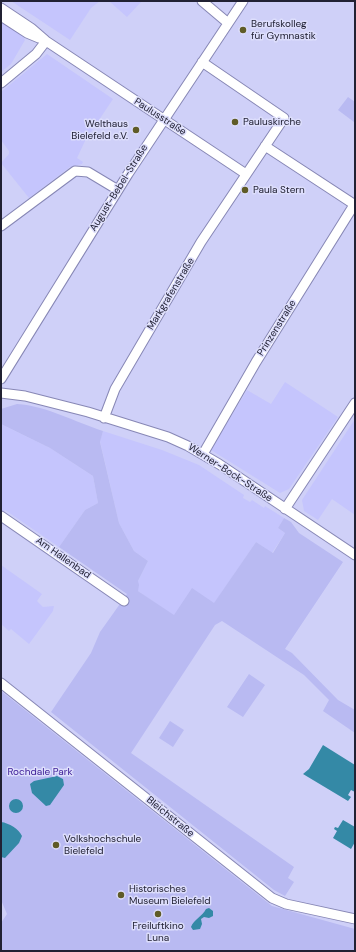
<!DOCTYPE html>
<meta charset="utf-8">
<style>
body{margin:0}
#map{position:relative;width:356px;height:952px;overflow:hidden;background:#cfd0f8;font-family:"DM Sans",sans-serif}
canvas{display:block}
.frame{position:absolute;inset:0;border:2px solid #212133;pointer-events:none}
</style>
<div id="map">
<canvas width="356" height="952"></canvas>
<div class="frame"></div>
</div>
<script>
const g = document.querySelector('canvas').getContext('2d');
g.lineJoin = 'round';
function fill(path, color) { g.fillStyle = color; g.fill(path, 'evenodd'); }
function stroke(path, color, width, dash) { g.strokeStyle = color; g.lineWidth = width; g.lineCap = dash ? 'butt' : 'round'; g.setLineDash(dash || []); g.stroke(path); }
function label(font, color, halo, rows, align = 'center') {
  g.font = font + ' "DM Sans",sans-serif'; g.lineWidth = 3; g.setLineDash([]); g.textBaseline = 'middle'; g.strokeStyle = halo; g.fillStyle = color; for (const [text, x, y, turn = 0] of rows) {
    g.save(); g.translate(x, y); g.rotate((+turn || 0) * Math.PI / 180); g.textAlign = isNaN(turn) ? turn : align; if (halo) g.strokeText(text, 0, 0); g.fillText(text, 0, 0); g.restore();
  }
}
fill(new Path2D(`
 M11,1H100L91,8L70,40Z
 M109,1H142L127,17Z
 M1,22L22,35L25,40L11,64L1,72Z
 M47,54L113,99L85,141L77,158L83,162L82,164L70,167L29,198L1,163L9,154V151L1,140V92Z
 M285,382L338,417L289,489L280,493L211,450L247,390L271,404Z
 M355,419V515L332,499L318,520L304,511L302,500Z
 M1,424L50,448L93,476L98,503L85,510L59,547L5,510L1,516Z
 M103,431L162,450L199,465L244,495L243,498L250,502L252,500L264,508L265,506L284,518L278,528L285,533L272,553L256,542L214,604L174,616L138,591V581L148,561L134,551L119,523L100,441Z
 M1,565L42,594L37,601L43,607L54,606L53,611L29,644L11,629L9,631L1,624Z`), '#c5c5fd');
fill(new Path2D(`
 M348,97L355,102L354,122L338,110Z
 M17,404C47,406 75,422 103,431L100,442L119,523L134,551L148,561L138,581L139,585L138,591L174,615L192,588L214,603L256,542L273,553L285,533L278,528L284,518L291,522L299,533L343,562L285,649L292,653L338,700L355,710V733L323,711L329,700L304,675L222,621L215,625L131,753L294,867L288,878L294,882L285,896L274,890L51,712L91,653L100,632L127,594L59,547L85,510L98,503L93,476L50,448L1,424V409Z
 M249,674L265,685L243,717L227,707Z
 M1,691L272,906L355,929V951H1V923L7,914L1,900Z
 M170,721L184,730L173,747L159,738Z`), '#b9baf2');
fill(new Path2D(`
 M323,745L355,765V792L351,790L348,795L351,797L348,801L303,774L309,769Z
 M57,776L63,779L64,785L50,805L46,806L32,793L30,784L34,781Z
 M9 806a7 7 0 1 1 14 0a7 7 0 1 1-14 0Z
 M343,820L355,827V842L351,849L333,838L337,831L334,829L335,827L338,828Z
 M1,822C9,823 19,829 22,836L19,843L5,858L1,857Z
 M209,908L213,911V916L209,918L204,917L201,919L202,924L200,929L193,930L191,927C194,919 202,917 206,909Z`), '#3489a6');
const minor = new Path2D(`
 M202,1L228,23
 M1,8L31,28L46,41L246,174
 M1,16L27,33L39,38
 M1,83L36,54L46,41
 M265,146L355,205
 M1,226L75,171L88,172L118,190
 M1,379L128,174L243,1
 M1,393L25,396L88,412L168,437L188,446L219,464L355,555
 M104,418L115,389L201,242L284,118L202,62
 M203,454L256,362L354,205
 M285,509L355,403
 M1,516L124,601
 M1,683L272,898L286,904L355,919`);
stroke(minor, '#8787b5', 11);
stroke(minor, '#fff', 9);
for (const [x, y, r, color] of [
 [243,30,4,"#5f5b27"],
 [235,122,4,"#5f5b27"],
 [136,130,4,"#5f5b27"],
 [245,190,4,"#5f5b27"],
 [56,845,4,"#5f5b27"],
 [121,895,4,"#5f5b27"],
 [158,914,4,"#5f5b27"]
]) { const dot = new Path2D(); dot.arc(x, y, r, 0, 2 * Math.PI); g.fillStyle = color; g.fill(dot); stroke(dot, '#dddefc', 1.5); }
label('10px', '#212133', '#dddefc', [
 ["Berufskolleg",251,24],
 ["für Gymnastik",251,36],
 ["Pauluskirche",243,122],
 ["Welthaus",128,124,"right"],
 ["Bielefeld e.V.",128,136,"right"],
 ["Paula Stern",253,190],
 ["Volkshochschule",64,839],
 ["Bielefeld",64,851],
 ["Historisches",129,889],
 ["Museum Bielefeld",129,901],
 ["Freiluftkino",158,926,"center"],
 ["Luna",158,938,"center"]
], 'left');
label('10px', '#212133', '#dddefc', [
 ["Paulusstraße",160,117,33],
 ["August-Bebel-Straße",119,188,-58],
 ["Markgrafenstraße",171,294,-59],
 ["Prinzenstraße",277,328,-58],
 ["Werner-Bock-Straße",230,473,33],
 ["Am Hallenbad",63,558,35],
 ["Bleichstraße",170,817,39]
]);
label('10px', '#3a1a95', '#dddefc', [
 ["Rochdale Park",40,772]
]);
</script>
